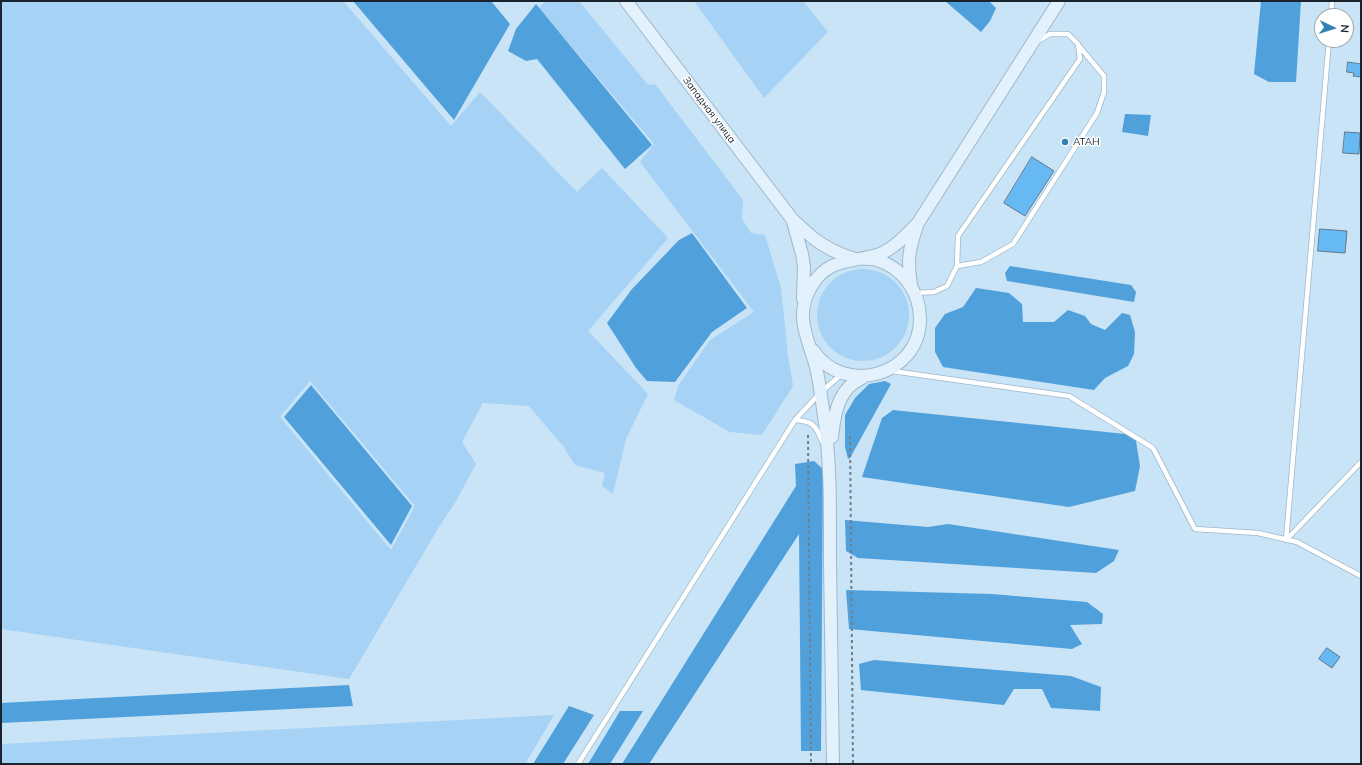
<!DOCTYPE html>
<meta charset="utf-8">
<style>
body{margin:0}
#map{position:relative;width:1362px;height:765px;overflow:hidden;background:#c9e3f7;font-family:Mulish,sans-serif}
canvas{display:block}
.frame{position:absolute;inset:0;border:2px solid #1a232b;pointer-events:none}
.north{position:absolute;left:1314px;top:8px;width:40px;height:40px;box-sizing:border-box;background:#fff;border:1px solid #a3a7aa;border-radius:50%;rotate:94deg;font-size:11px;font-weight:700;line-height:16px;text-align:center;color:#1a232b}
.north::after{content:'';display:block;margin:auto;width:14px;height:18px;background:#3681b4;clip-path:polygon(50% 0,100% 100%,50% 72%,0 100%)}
</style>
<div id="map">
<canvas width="1362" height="765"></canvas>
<div class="frame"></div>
<div class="north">N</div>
</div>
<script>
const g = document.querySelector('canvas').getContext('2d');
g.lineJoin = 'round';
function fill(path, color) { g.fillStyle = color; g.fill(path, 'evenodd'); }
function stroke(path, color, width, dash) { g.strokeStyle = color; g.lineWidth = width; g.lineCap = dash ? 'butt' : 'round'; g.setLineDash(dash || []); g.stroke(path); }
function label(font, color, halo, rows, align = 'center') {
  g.font = font + ' Mulish,sans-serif'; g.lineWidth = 3; g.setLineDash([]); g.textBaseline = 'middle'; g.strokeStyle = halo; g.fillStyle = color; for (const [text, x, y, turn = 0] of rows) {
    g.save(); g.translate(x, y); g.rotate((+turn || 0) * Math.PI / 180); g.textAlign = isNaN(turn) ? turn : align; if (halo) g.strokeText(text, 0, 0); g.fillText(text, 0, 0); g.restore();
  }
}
fill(new Path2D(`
 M1,1H343L451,126L480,92L577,192L602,168L668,238L588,331L648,394L626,439L613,494L602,486L605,473L575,465L563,446L529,406L483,403L462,442L476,464L456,501L439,527L349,679L1,629ZM310,381L415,506L391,550L280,417Z
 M546,1H579L648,85L655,84L743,200L742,219L751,233L765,235L781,288L788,356L793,386L762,435L730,432L674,400L678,386L710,340L754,312L640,162L654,144L539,8Z
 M694,1H803L828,32L764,98Z
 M817 315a46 46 0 1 1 92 0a46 46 0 1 1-92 0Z
 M554,715L525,764H1V744Z`), '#a5d2f5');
fill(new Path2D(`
 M353,1H491L510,24L454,120Z
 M945,1H989L996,8L990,21L981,32Z
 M1261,1H1301L1296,82H1269L1254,74Z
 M536,4L652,145L625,169L537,59L526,61L508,51L516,29Z
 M1125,114L1151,115L1148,136L1122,132Z
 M692,233L747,308L712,332L675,382L647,381L636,368L607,323L632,289L679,240Z
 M1010,266L1131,285L1136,292L1134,302L1007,281L1005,273Z
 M976,288L1009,293L1022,304L1023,322H1054L1068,310L1085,316L1091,324L1105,330L1122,313L1130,315L1135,332L1134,354L1128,366L1105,378L1094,390L943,367L935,352V328L945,314L963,307Z
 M885,381L891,384L850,458L848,459L845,447V415L855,398L869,384Z
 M311,385L412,506L391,545L284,417Z
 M893,410L1135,435L1140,466L1135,491L1069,507L862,477L882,418Z
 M814,461L823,469L821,751H801L799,534L649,764H622L796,486L795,464Z
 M845,520L928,527L948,524L1119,550L1114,561L1096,573L858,558L846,551Z
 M846,590L992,594L1087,602L1103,614L1102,624L1070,625L1082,644L1072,649L849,629Z
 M874,660L1071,676L1101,687L1100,711L1051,708L1042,689H1014L1004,705L861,690L859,664Z
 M349,685L353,706L1,723V703Z
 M569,706L594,715L563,764H533Z
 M620,711H643L610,764H588Z`), '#50a1db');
const building = new Path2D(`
 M1348,62L1361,64V77L1353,76L1354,73L1347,72Z
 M1345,132L1360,133L1359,154L1343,153Z
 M1032,157L1054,171L1025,216L1004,203Z
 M1320,229L1347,231L1345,253L1318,251Z
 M1327,648L1340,657L1332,668L1319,659Z`);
fill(building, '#67b9f4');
stroke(building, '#61788a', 1);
const service = new Path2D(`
 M1331,16L1332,1
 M957,266L981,262L1013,244L1097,113L1104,92V76L1079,46
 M915,293L934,292L947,286L957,266L958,236L1080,59L1078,44L1068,34H1050L1038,41
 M892,371L1069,396L1153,448L1195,529L1258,533L1297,542L1361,576
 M795,420C812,421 816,425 822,441
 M1286,540L1329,40
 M1286,540L1361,462
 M578,764L795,420L821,392L842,374`);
const secondary = new Path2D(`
 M626,1L792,219C809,235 819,245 841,254C846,256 851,258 856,259C863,259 870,258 877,260C903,268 920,292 920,319C920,376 843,397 813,350
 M793,222L802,254L804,267L803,299
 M911,285C907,260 909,249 917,226
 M832,437C834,420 836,400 849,387C853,383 859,380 865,376
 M833,764C832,697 831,629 830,562C830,510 831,459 823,409C821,395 819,380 816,367C808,338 794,316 811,287C827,258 850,263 877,255C893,250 906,235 918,223L1059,1`);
stroke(service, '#9fb8cb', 6);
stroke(secondary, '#9fb8cb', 14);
stroke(new Path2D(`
 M808,435L811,764
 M850,436L853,764`), '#6e7f8d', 2, [3, 3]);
stroke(service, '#fff', 4.5);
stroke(secondary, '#e3f1fc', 12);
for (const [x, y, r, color] of [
 [1065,142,4,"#3681b4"]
]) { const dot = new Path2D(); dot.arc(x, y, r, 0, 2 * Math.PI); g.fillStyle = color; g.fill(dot); stroke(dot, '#fff', 1.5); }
label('10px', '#1a232b', '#fff', [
 ["Западная улица",709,110,53]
]);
label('10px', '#1a232b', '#fff', [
 ["АТАН",1073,142]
], 'left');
</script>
